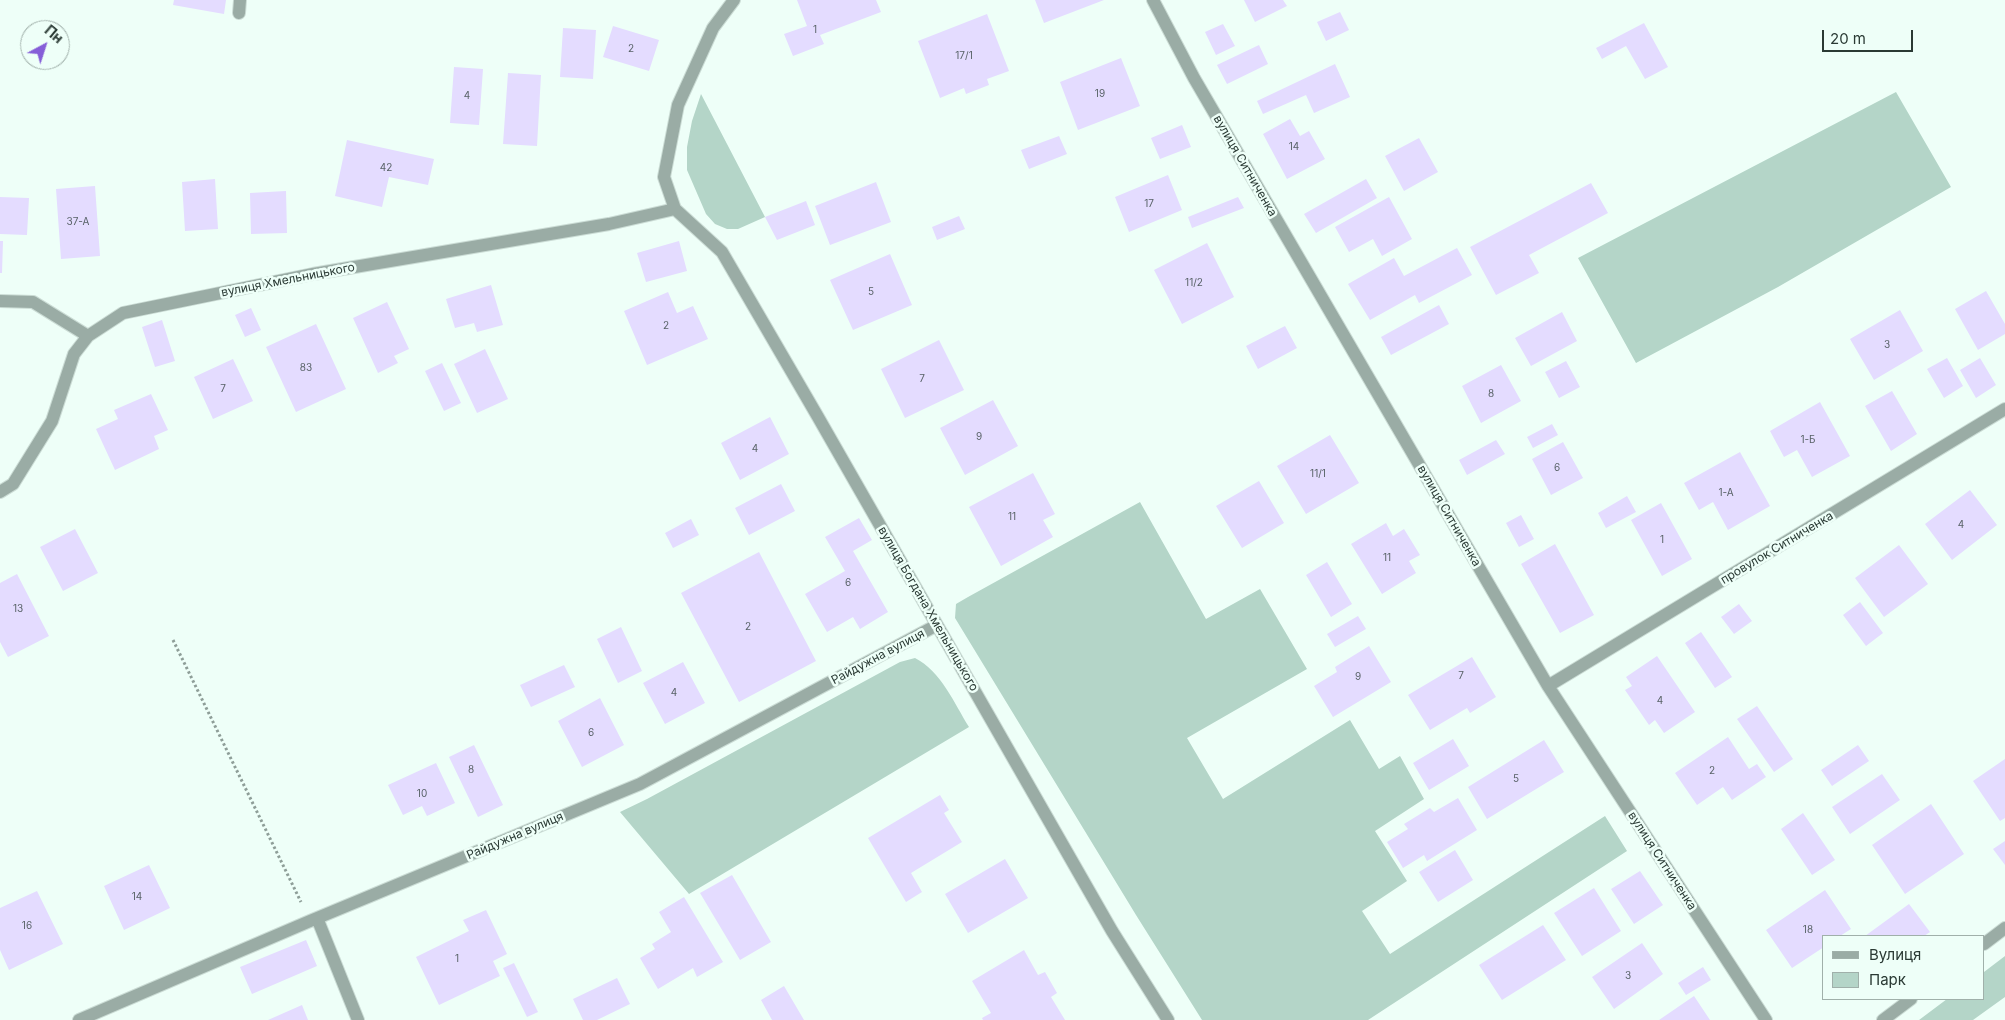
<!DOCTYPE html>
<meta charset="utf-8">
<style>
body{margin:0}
#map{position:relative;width:2005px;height:1020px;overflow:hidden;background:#eefff8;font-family:Inter,sans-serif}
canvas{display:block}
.legend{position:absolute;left:1822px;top:935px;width:162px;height:65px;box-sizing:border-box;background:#eefff8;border:1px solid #a0b0aa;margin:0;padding:6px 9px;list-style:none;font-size:15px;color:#2a3a34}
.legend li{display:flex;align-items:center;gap:10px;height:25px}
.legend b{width:25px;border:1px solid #a0b0aa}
.north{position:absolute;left:20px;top:20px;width:50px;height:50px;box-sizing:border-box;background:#eefff8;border:1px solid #a0b0aa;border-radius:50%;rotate:40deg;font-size:14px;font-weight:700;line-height:20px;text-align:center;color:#2a3a34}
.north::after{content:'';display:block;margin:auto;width:18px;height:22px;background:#865ed8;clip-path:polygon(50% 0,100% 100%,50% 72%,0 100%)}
.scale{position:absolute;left:1822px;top:30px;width:91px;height:22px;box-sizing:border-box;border:2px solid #2a3a34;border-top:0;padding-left:6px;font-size:15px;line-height:18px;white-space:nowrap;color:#2a3a34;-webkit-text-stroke:4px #eefff8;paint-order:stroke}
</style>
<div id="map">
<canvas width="2005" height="1020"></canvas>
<ul class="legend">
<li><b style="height:6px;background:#9aaca5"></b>Вулиця</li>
<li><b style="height:14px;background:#b4d5c8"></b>Парк</li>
</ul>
<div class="north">Пн</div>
<div class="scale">20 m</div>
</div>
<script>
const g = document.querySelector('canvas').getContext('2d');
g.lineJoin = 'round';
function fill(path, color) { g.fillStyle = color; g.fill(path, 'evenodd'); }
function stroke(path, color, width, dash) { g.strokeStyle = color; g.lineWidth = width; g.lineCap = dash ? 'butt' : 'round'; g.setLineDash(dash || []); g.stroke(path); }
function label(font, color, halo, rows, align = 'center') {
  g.font = font + ' Inter,sans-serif'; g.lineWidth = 5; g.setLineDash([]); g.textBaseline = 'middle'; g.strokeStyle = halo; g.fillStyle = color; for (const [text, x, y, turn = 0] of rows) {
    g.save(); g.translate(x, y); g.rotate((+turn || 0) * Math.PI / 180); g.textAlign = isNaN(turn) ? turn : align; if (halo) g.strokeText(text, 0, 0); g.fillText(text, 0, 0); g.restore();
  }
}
fill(new Path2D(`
 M1896,92L1951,187L1778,287L1636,363L1578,258Z
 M701,94L765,217L738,229H727L715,224L706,214L687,170V147L692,121Z
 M1140,502L1206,619L1260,589L1307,669L1187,738L1223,799L1350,720L1379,769L1400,756L1424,799L1375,831L1407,881L1362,911L1390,954L1605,816L1627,851L1368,1020H1202L1136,915L955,618L956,604L968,597Z
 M915,658C941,671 954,703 969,727L689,894L620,812L647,799L900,662Z
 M2005,956V997L1973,1020H1919L1947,999H1984V972Z`), '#b4d5c8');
fill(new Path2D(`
 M174,0H226L224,14L173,5Z
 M797,0H876L881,12L820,35L824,44L793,56L784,34L807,26Z
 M1035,0H1104L1044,23Z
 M1244,0H1283L1287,6L1255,22Z
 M1340,12L1349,30L1326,41L1317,22Z
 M987,14L1009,71L987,79L989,85L966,94L964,88L940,98L918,41Z
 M1644,23L1668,67L1645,79L1626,46L1602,59L1596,48Z
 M1223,24L1235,46L1216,55L1205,32Z
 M613,26L659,40L649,71L603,57Z
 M563,28L596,30L593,79L560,77Z
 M1259,45L1268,64L1227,84L1217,65Z
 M1121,58L1140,106L1078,130L1060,82Z
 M1335,64L1350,97L1314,113L1306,95L1263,114L1257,101Z
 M454,67L483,69L479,125L450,123Z
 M508,73L541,75L537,146L503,144Z
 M1290,119L1300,136L1309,131L1325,159L1287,179L1263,134Z
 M1182,125L1191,147L1160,159L1151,138Z
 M1059,136L1067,154L1029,169L1021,150Z
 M1419,138L1438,172L1404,191L1385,156Z
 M347,140L434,159L428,185L389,177L382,207L335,196Z
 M1168,175L1182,210L1129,232L1115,197Z
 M215,179L218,229L185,231L182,182Z
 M1366,179L1377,198L1316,233L1304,214Z
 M876,182L891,222L830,245L815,206Z
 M1591,183L1608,213L1529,255L1539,273L1496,295L1470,247Z
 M95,186L100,256L61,259L56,189Z
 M286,191L287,233L251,234L250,193Z
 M0,197L29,198L27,235L0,234Z
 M1238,197L1244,208L1192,228L1188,217Z
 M1389,197L1412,239L1382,256L1373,239L1349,252L1335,227Z
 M806,201L815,225L777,240L765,217Z
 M959,216L965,229L937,240L932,227Z
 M0,241H3L2,273H0Z
 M679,241L687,271L646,282L637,253Z
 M1207,243L1234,297L1182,324L1154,270Z
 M1457,248L1472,275L1419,303L1415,295L1370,320L1348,284L1394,258L1404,276Z
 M890,254L912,305L853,330L830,280Z
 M491,285L503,325L477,332L474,323L455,328L446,299Z
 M1986,291L2005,324V334L1978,350L1955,309Z
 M668,292L677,313L693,306L708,339L647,365L624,311Z
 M387,302L409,349L394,356L398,363L378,373L353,318Z
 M1439,305L1449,324L1391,355L1381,337Z
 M251,308L261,330L245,337L235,315Z
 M1900,310L1923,351L1874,380L1850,339Z
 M1562,312L1577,341L1531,366L1515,338Z
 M162,320L175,361L155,367L142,327Z
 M316,324L346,389L296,412L266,347Z
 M1285,326L1297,348L1258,369L1246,346Z
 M939,340L964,390L905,418L881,369Z
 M485,349L508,399L477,413L454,364Z
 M1947,358L1963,386L1944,398L1927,369Z
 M1980,358L1996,385L1976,398L1960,370Z
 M233,359L253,401L213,419L194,377Z
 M1566,361L1580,387L1559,398L1545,372Z
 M442,363L461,403L444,411L425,371Z
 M1501,365L1521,401L1481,423L1462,386Z
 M1892,391L1917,434L1891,451L1865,406Z
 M151,394L168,430L154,436L159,449L115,470L96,429L118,419L114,410Z
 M993,400L1018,446L965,475L940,428Z
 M1820,402L1850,456L1812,477L1797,450L1784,457L1770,431Z
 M770,417L789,454L740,480L721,443Z
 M1552,424L1558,435L1533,448L1527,437Z
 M1330,435L1359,483L1306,514L1277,466Z
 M1496,440L1505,454L1467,475L1459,460Z
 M1563,442L1583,478L1551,495L1532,459Z
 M1740,452L1770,506L1728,530L1713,502L1699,510L1684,483Z
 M1033,473L1055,514L1043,520L1053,537L1001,566L969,507Z
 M1259,481L1284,523L1242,548L1216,506Z
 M781,484L795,511L749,535L735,508Z
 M1970,490L1997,525L1952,560L1925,524Z
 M1627,496L1636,512L1606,528L1598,513Z
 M1661,503L1692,559L1662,576L1631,520Z
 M1521,515L1534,539L1519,547L1506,523Z
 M859,518L872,540L853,551L888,612L860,629L853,617L827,632L805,594L845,571L825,537Z
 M691,519L699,535L673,548L665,533Z
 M1386,523L1393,536L1404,529L1420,555L1409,561L1416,573L1382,594L1351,544Z
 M75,529L98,573L63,591L40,547Z
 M1555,544L1594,615L1560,633L1521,564Z
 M1899,545L1928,584L1884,617L1855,578Z
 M759,552L816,661L739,702L681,593Z
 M1327,562L1352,604L1331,617L1306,575Z
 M17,574L49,636L8,657L0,642V583Z
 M1860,602L1883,633L1866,646L1843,615Z
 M1739,604L1752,621L1734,634L1721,617Z
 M1358,616L1366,629L1335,647L1327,634Z
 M621,627L642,671L618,683L597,639Z
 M1701,632L1732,677L1715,688L1685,643Z
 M1369,646L1391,682L1333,717L1314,686L1337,672L1335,667Z
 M1657,656L1695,712L1664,733L1655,720L1649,725L1625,690L1632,686L1626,677Z
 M1472,657L1496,697L1470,713L1467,708L1430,730L1408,695Z
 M683,662L705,703L665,724L643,683Z
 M564,665L575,687L531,707L520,685Z
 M600,698L624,745L582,767L558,721Z
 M1757,706L1793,759L1774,772L1737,719Z
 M1728,737L1749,769L1757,764L1766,777L1732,800L1723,787L1697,805L1675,773Z
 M1453,739L1469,766L1429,790L1413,763Z
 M1544,740L1564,772L1487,819L1468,787Z
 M474,745L503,805L478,817L449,757Z
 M1858,745L1869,761L1832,786L1821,770Z
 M2005,759V818L2000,821L1973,781Z
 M436,763L455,803L427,816L422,806L403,815L388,785Z
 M1882,774L1900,800L1850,834L1832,807Z
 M940,795L949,810L944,813L962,842L911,873L922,892L906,902L868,838Z
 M1458,798L1477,830L1427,861L1424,855L1403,868L1387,842L1408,829L1404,824L1430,808L1434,812Z
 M1931,804L1964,854L1905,894L1872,845Z
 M1803,813L1835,860L1812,875L1781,829Z
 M2005,841V865L1993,849Z
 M1455,850L1473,880L1438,902L1419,872Z
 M1005,859L1028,898L968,933L945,894Z
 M149,865L170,908L124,930L104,886Z
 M1640,871L1663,905L1634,924L1611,889Z
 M732,875L771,942L740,960L700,893Z
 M1594,888L1621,931L1582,956L1554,913Z
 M1825,890L1851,929L1840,936H1824V947L1792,968L1766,930Z
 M37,891L63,944L9,970L0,950V908Z
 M684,897L723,962L697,977L693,968L658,989L640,958L655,949L652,944L671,932L659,912Z
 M1909,904L1930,932L1924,936H1865Z
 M486,910L507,954L493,961L500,976L439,1005L416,957L469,931L463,920Z
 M1543,925L1566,960L1502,1000L1479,965Z
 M306,940L317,966L252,994L240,967Z
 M1642,943L1663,974L1614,1009L1592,977Z
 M1024,950L1038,975L1045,972L1057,993L1051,997L1065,1020H983L982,1018L991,1013L972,981Z
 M514,963L538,1012L527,1017L503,968Z
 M1703,967L1711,980L1686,995L1678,983Z
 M617,978L630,1004L597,1020H583L573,999Z
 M784,986L804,1020H772L761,1000Z
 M1694,996L1710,1020H1659Z
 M302,1005L308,1020H268Z`), '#e4dcff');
const minor = new Path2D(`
 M734,0L713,28L678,105L664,177L675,209L722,252L818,417L1112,931L1168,1020
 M1153,0L1194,78L1548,686L1766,1020
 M239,13L240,0
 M0,301L33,302L88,336
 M0,492L13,484L52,421L74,354L88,336L123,313L313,274L609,224L675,209
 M1548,686L2005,409
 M317,918L358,1020
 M1984,944L2005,928
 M79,1020L310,921L640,784L937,625
 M1883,1020L1911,999`);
stroke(minor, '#cbdcd5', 14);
stroke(new Path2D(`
 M173,640L301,902`), '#8e9e98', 3, [2.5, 2.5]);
stroke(minor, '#9aaca5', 12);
label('10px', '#586267', null, [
 ["1",815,30],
 ["2",631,49],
 ["17/1",964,56],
 ["19",1100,94],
 ["4",467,96],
 ["14",1294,147],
 ["42",386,168],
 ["17",1149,204],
 ["37-А",78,222],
 ["11/2",1194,283],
 ["5",871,292],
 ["2",666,326],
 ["3",1887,345],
 ["83",306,368],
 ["7",922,379],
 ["7",223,389],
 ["8",1491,394],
 ["9",979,437],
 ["1-Б",1808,440],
 ["4",755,449],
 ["6",1557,468],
 ["11/1",1318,474],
 ["1-А",1726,493],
 ["11",1012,517],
 ["4",1961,525],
 ["1",1662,540],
 ["11",1387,558],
 ["6",848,583],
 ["13",18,609],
 ["2",748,627],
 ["7",1461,676],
 ["9",1358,677],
 ["4",674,693],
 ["4",1660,701],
 ["6",591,733],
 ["8",471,770],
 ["2",1712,771],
 ["5",1516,779],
 ["10",422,794],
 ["14",137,897],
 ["16",27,926],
 ["18",1808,930],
 ["1",457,959],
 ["3",1628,976]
]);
label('12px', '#2a3a34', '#eefff8', [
 ["вулиця Ситниченка",1245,166,60],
 ["вулиця Хмельницького",288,280,-11],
 ["вулиця Ситниченка",1449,516,60],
 ["провулок Ситниченка",1777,548,-31],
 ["вулиця Богдана Хмельницького",928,609,60],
 ["Райдужна вулиця",878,657,-28],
 ["Райдужна вулиця",515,836,-23],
 ["вулиця Ситниченка",1662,861,57]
]);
</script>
